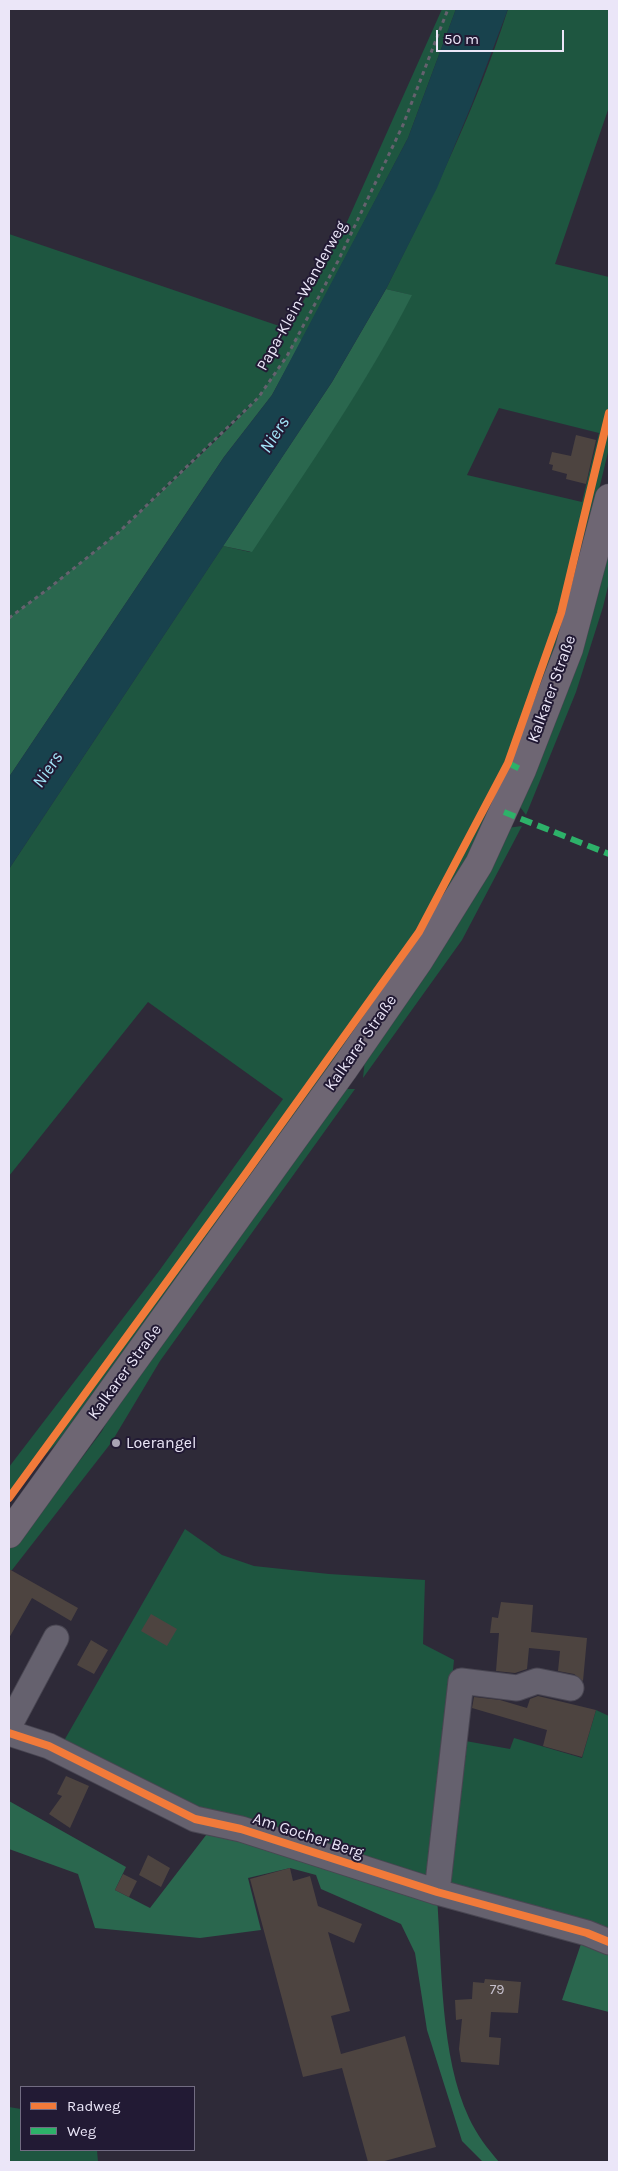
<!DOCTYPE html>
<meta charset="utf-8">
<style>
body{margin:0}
#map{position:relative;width:618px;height:2171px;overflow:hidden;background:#2e2a38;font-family:Karla,sans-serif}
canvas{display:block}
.frame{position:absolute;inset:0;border:10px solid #ebe6f8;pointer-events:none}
.legend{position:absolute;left:20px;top:2086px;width:175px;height:65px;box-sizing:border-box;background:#221a34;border:1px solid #726c82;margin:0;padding:6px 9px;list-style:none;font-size:15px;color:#ebe6f8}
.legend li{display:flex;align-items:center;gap:10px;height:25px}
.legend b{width:25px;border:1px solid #726c82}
.scale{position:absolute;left:436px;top:30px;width:128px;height:22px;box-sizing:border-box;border:2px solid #ebe6f8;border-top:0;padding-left:6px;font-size:15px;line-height:18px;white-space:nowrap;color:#ebe6f8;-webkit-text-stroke:4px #221a34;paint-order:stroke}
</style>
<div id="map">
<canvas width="618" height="2171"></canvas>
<div class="frame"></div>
<ul class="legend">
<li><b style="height:6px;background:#f17a3a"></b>Radweg</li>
<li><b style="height:6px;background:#2db169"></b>Weg</li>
</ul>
<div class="scale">50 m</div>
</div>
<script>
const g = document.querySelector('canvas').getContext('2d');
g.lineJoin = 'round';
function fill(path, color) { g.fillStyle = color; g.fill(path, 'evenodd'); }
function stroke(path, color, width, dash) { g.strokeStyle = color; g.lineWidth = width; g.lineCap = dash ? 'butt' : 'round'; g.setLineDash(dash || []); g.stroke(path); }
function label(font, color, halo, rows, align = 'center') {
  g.font = font + ' Karla,sans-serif'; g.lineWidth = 4; g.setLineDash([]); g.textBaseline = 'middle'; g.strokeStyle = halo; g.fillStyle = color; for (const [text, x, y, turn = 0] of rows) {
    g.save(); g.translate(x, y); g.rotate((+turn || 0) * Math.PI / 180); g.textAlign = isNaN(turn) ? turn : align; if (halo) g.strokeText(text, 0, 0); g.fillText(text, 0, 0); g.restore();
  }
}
fill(new Path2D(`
 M442,9H456L408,138L302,340L297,337L287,356L258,398L119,532L48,589L9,618V234L288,329L347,222Z
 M508,9H609V107L555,264L609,277V448L582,560L559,642L519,752L482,831L433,919L368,1016L62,1438L34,1466L9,1500V1467L159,1271L283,1099L148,1002L9,1176V869L223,546L250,552C307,468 366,385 411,295L386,289C432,198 477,106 508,9ZM499,408L599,433L582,502L467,475Z
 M609,538V582L603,607L576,692L526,815L518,804Z
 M522,826L462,940L363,1078L365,1059L507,828Z
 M343,1089H355L160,1361L111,1443L12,1570L9,1571V1549L45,1497L81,1459L102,1431L126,1385Z
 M185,1529L222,1555L254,1566L329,1574L425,1580L423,1644L454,1660L432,1886L195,1812L61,1746Z
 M596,1710L609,1716V1937L443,1889L460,1740L510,1749L514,1738L582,1758Z
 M9,2107L21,2109V2150H97L98,2162H9Z`), '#1e5640');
fill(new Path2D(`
 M386,289L412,295C366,385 308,468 252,552L223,546L332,382Z
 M297,336L302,340L272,395L224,457L9,777V618L48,589L119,532L230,427L258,398L287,356Z
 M9,1801L126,1867L115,1890L150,1908L210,1830L437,1897C442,1965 440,2056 469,2118C477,2135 487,2148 499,2162H483L462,2141L427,2030L415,1953L401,1924L321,1889L316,1875L290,1868L248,1878L261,1930L200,1938L95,1928L78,1874L9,1849Z
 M583,1938L609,1947V2012L562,2000Z`), '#2a674e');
fill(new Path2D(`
 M456,9H508L472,104L437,188L386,289L332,382L9,869V777L224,457L272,395L408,138Z`), '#18424d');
fill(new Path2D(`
 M576,435L596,440L586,484L566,479L567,474L552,470L553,465L549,464L552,452L571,456Z
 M9,1569L78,1608L71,1621L32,1598L9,1638Z
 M501,1602L533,1605L531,1632L587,1638L583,1681L574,1674L558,1671L560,1651L529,1648L527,1669L515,1673L496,1671L499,1633H490L492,1617L498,1618Z
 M151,1614L177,1629L167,1646L141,1631Z
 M91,1640L108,1650L94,1674L77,1665Z
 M538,1696L596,1710L582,1757L543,1746L547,1730L472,1708L474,1697L500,1700L527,1708L530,1699Z
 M66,1776L89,1786L70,1828L49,1814L62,1796L57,1794Z
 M148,1855L170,1868L161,1887L139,1875Z
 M290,1868L293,1881L310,1876L318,1906L362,1924L354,1943L328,1932L350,2011L331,2016L341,2054L405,2036L436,2147L381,2162H368L342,2068L303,2077L250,1879Z
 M123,1874L137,1881L129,1897L115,1890Z
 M485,1979L521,1982L518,2013L491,2012L489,2037L501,2038L499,2065L461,2062L459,2049L462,2019L456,2020L455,2000L472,1999L473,1982L484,1983Z`), '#4d4440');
const minor = new Path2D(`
 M9,1726L56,1638
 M9,1733L49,1746L195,1819L241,1829L437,1892L587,1933L609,1942
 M437,1892L461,1681L517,1688L537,1681L571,1688`);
const major = new Path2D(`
 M9,1534L344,1069L418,962L479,864L522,770L569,649L609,498`);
stroke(minor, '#494652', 27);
stroke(major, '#494652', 29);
stroke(new Path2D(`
 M9,618L48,589L119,532L258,398L287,356L338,261L403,125L448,9`), '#65616e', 3, [4, 4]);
stroke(minor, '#65616e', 25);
stroke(major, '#6e6673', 28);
stroke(new Path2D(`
 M508,763L522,770
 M504,812L609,854`), '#2db169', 6, [12, 6]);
stroke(new Path2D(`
 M9,1498L244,1176L419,932L508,763L561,613L609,413
 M9,1733L49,1746L195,1819L241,1829L437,1892L587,1933L609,1942`), '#f17a3a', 8);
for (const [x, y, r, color] of [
 [116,1443,5,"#a9a4b5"]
]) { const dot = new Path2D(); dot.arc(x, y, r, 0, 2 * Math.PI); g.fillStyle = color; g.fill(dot); stroke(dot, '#221a34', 2); }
label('14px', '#c4beca', null, [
 ["79",497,1990]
]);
label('16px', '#ebe6f8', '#221a34', [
 ["Papa-Klein-Wanderweg",302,296,-61],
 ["Kalkarer Straße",552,689,-70],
 ["Kalkarer Straße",361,1043,-55],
 ["Kalkarer Straße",125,1372,-54],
 ["Am Gocher Berg",308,1836,18]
]);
label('16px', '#ebe6f8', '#221a34', [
 ["Loerangel",126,1443]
], 'left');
label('italic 18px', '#a3e5f8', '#221a34', [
 ["Niers",275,435,-57],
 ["Niers",48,770,-56]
]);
</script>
